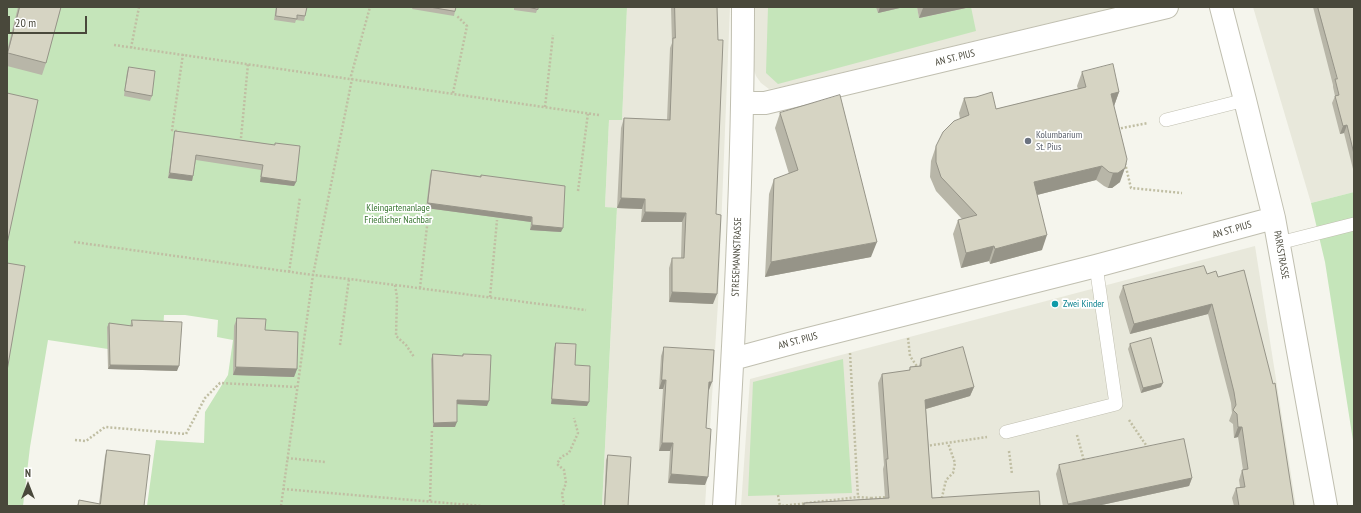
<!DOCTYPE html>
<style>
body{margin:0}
#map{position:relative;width:1361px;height:513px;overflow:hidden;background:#f5f5ed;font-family:"PT Sans Narrow",sans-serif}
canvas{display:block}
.frame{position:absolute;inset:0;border:8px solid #49483b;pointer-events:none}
.north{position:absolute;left:8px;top:465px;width:40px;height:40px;-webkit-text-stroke:3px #fff;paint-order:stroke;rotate:0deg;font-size:11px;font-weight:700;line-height:16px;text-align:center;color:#49483b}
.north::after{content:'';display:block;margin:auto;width:14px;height:18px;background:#49483b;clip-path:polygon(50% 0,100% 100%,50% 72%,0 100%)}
.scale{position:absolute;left:8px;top:16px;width:79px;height:18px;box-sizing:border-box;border:2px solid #49483b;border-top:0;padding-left:5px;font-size:12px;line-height:14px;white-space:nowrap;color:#49483b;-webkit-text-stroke:3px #fff;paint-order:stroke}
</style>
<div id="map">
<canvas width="1361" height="513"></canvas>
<div class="frame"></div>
<div class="north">N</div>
<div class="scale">20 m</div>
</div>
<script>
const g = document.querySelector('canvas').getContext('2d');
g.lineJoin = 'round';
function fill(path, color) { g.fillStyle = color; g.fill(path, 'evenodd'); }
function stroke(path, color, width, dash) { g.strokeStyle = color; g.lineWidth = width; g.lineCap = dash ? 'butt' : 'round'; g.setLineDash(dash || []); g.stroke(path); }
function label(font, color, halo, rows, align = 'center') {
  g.font = font + ' "PT Sans Narrow",sans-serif'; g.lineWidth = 3.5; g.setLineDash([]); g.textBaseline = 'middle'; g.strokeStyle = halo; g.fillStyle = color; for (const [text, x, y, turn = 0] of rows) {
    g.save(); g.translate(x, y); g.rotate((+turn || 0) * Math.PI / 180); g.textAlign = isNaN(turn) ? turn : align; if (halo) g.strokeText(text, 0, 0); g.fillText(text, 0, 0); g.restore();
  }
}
fill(new Path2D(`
 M627,7H730L718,303L705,506H602L617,209L605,207L609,120L622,119Z
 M755,7H1117L781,87L769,89L761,83L756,76L753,67Z
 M1253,7H1354V192L1311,203Z
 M1255,246L1296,506H741L750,379Z`), '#e8e8db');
fill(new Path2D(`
 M7,7H627L622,120H609L605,207L617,208L602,506H147L156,440L204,443L205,412L228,375L233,340L217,337L218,320L185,315H164L162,348L108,349L48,340L30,447L23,506H7Z
 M768,7H917L919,18L971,7L976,31L778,84L766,73Z
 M1354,192V447L1325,262L1311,203Z
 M843,359L852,493L748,496L753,382Z`), '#c5e5ba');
const service = new Path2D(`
 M1166,120L1245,100
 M1279,243L1354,224
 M1006,432L1116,404L1096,266`);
const minor = new Path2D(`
 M1221,7L1245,100L1274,218L1326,506
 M743,103H765L1167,7
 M733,359L796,342L1096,266L1274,218
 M724,506C734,340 743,174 743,7`);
stroke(service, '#c0bfb0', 14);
stroke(minor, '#c0bfb0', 24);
stroke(new Path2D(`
 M114,45L599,115
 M131,48L139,7
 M453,93L467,26L456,15
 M545,107L553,35
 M1117,129L1148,123
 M177,131L172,130L183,54
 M241,138L248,64
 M1125,163L1131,188L1182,193
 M578,191L588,113
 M74,242L313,275L349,279L586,310
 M289,272L300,197
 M395,285L397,297L396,336L406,345L414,357
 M420,288L429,209
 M490,297L497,220
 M908,338L910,356L918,368
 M340,345L349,279
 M850,353L858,497L871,498V506
 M1129,420L1148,448
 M1077,435L1084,461
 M75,440L86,441L105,427L186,434L205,398L220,383L297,387
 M926,446L987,437
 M1009,451L1012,474
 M287,458L325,462
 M283,489L482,506
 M778,495L780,506
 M871,498L887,497
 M430,501L432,429
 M281,506L313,275L352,79L351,76L370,7
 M564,506L562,494L566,483L564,470L557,464L561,457L569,453L578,433L574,418
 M782,506L858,497
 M940,506L946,480L953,473L955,463L948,443`), '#c0bea3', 2.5, [2, 2]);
stroke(service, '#fff', 13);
stroke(minor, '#fff', 22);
fill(new Path2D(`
 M18,7H61L46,63L42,75L7,66V51Z
 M276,7H307L305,16L304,21L296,20L295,23L274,20Z
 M413,7H456L455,11L454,16L412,9Z
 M514,7H538L536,13L514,10Z
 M671,7H717L716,214L713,304L669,302V268L672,258H681L682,222H641L642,209L617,208L621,128L624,118L667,120L670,48L672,43Z
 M876,7H904L878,13Z
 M917,7H966V8L919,18Z
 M1313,7H1354V173L1344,133L1340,134L1332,103L1335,96L1333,87V85Z
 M129,67L152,96L150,101L124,96L127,72Z
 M1082,72L1119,92L1114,106L1120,182L1112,188H1108L1104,186L1096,180L1037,195L1042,250L990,264L989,261L961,268L953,234L958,220L962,219L936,191L930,177L931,161L936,146L960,119L959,113L964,98L996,109L1078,89L1077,86Z
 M780,113L871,257L765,277L769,194L774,179L789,174L775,128Z
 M175,131L275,145V143L296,182L294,186L260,182L261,170L196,160L193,176L192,181L168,178L174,136Z
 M432,170L480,176L481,175L561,232L530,230L531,222L426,208L430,175Z
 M1207,274L1294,506H1234L1232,498L1236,488L1240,487L1239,480L1242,470H1243L1238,437L1234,438L1233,424L1229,421L1232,413L1231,403L1208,314L1130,334L1119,297L1123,286Z
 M237,318L265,330L297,369L294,377L233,375L234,326Z
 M132,320L177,371L108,369L107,327L109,323L130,326Z
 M556,343L575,365L587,406L551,404L554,348Z
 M1130,344L1161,387L1141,393L1128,349Z
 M664,347L709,390H708L706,428L705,485L668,483L670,451H659L663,389H659L661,356Z
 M433,354L462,356L463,354L487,406L457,404L455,427H433L431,359Z
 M921,359L974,387L970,396L926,409L932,498L1040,506H803L804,503L885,498L883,469L884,465L878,383L882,374L909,371L910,367L919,366Z
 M107,450L144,506H77L79,500L99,504L105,456Z
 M608,455L628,506H604L606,460Z
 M1059,465L1192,478L1189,486L1097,506H1063L1056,474Z`), '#b8b6a8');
fill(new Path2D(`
 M880,7H904L878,13Z
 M925,7H966V8L919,18L923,8Z
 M1119,92L1114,106L1105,108L1111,94Z
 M1347,125L1344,133L1340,134L1343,126Z
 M1102,166L1096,180L1029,197L1034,182Z
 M1125,168L1120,182L1112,188H1108L1113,173Z
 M170,173L193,176L192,181L168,178Z
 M261,177L296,182L294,186L260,182Z
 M621,198L645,199L642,209L617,208Z
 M428,203L532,217L531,222L426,208Z
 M645,212L686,213L682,222H641Z
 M532,225L563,228L561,232L530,230Z
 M1047,235L1042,250L990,264L995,249Z
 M877,242L871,257L765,277L771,262Z
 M994,246L989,261L961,268L966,253Z
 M672,292L717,294L713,304L669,302Z
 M1212,304L1208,314L1130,334L1134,324Z
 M110,365L179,366L177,371L108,369Z
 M236,367L297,369L294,377L233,375Z
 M662,380H666L663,389H659Z
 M709,382H712L709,390H706Z
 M1163,383L1161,387L1141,393L1143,388Z
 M974,387L970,396L922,410L925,400Z
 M552,399L589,402L587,406L551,404Z
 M457,400L489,401L487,406L455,404Z
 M457,422L455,427H433L434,423Z
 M1238,427H1242L1238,437L1234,438Z
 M662,443H673L670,451H659Z
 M671,474L708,477L705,485L668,483Z
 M1192,478L1189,486L1097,506H1067L1068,504Z`), '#969488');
const building = new Path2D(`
 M20,7H61L46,63L8,53Z
 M277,7H307L305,16L297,15V19L276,16Z
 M430,7H456L455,11Z
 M528,7H538V9Z
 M675,7H717L718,40H723L716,214L721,215L717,294L672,292V258H684L686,213L645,212V199L621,198L624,118L670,120L673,38H675Z
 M1318,7H1354V154L1347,125L1343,126L1335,96L1339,95L1335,79H1337Z
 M1113,64L1119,92L1111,94L1127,159L1125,168L1118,173H1113L1109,172L1102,166L1034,182L1047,235L995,249L994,246L966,253L958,220L977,215L941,177L936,162V146L943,132L954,121L969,115L964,98L976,97L992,92L996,109L1086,87L1082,72Z
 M129,67L155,71L152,96L125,91Z
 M7,93L38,100L7,244Z
 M840,95L877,242L771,262L774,179L798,170L780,113Z
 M175,131L275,145V143L300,146L296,182L261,177L263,165L196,155L193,176L170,173Z
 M432,170L481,177V175L565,186L563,228L532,225V217L428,203Z
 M7,263L25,266L7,371Z
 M1204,266L1207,274L1216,271L1218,277L1244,270L1273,384L1275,383L1294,506H1239L1236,488L1245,487L1242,470L1248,469L1242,427H1238L1237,414L1233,410L1236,405L1234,392L1212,304L1134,324L1123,286Z
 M237,318L266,319L265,330L298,332L297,369L236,367Z
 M132,320L182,322L179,366L110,365L109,323L132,326Z
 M1151,338L1163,383L1143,388L1130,344Z
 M556,343L576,344L575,365L590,366L589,402L552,399Z
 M664,347L714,350L712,382H709L706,428L711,429L708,477L671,474L673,443H662L666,380H662Z
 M963,347L974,387L925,400L932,498L1039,491L1040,506H804V503L889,498L886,459H888L882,374L910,370V367L921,366V359Z
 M433,354L463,356V354L491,355L489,401L457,400V422L434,423Z
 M1184,439L1192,478L1068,504L1059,465Z
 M107,450L150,455L144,506H78L79,500L100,504Z
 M608,455L631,457L628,506H605Z`);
fill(building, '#d6d4c3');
stroke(building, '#969488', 1);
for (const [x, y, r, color] of [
 [1028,141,4,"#6b7280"],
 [1055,304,4,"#0f9aa8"]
]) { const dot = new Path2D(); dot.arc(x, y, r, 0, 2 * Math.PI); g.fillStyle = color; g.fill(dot); stroke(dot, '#fff', 1.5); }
label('10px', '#49483b', '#fff', [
 ["AN ST. PIUS",955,58,-14],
 ["AN ST. PIUS",1232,230,-16],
 ["PARKSTRASSE",1281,255,80],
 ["STRESEMANNSTRASSE",737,257,-88],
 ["AN ST. PIUS",798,341,-15]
]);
label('10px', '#5b616d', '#fff', [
 ["Kolumbarium",1036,135],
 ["St. Pius",1036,147]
], 'left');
label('10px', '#397632', '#fff', [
 ["Kleingartenanlage",398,208],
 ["Friedlicher Nachbar",398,220]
]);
label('10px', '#0d838f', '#fff', [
 ["Zwei Kinder",1063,304]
], 'left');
</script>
